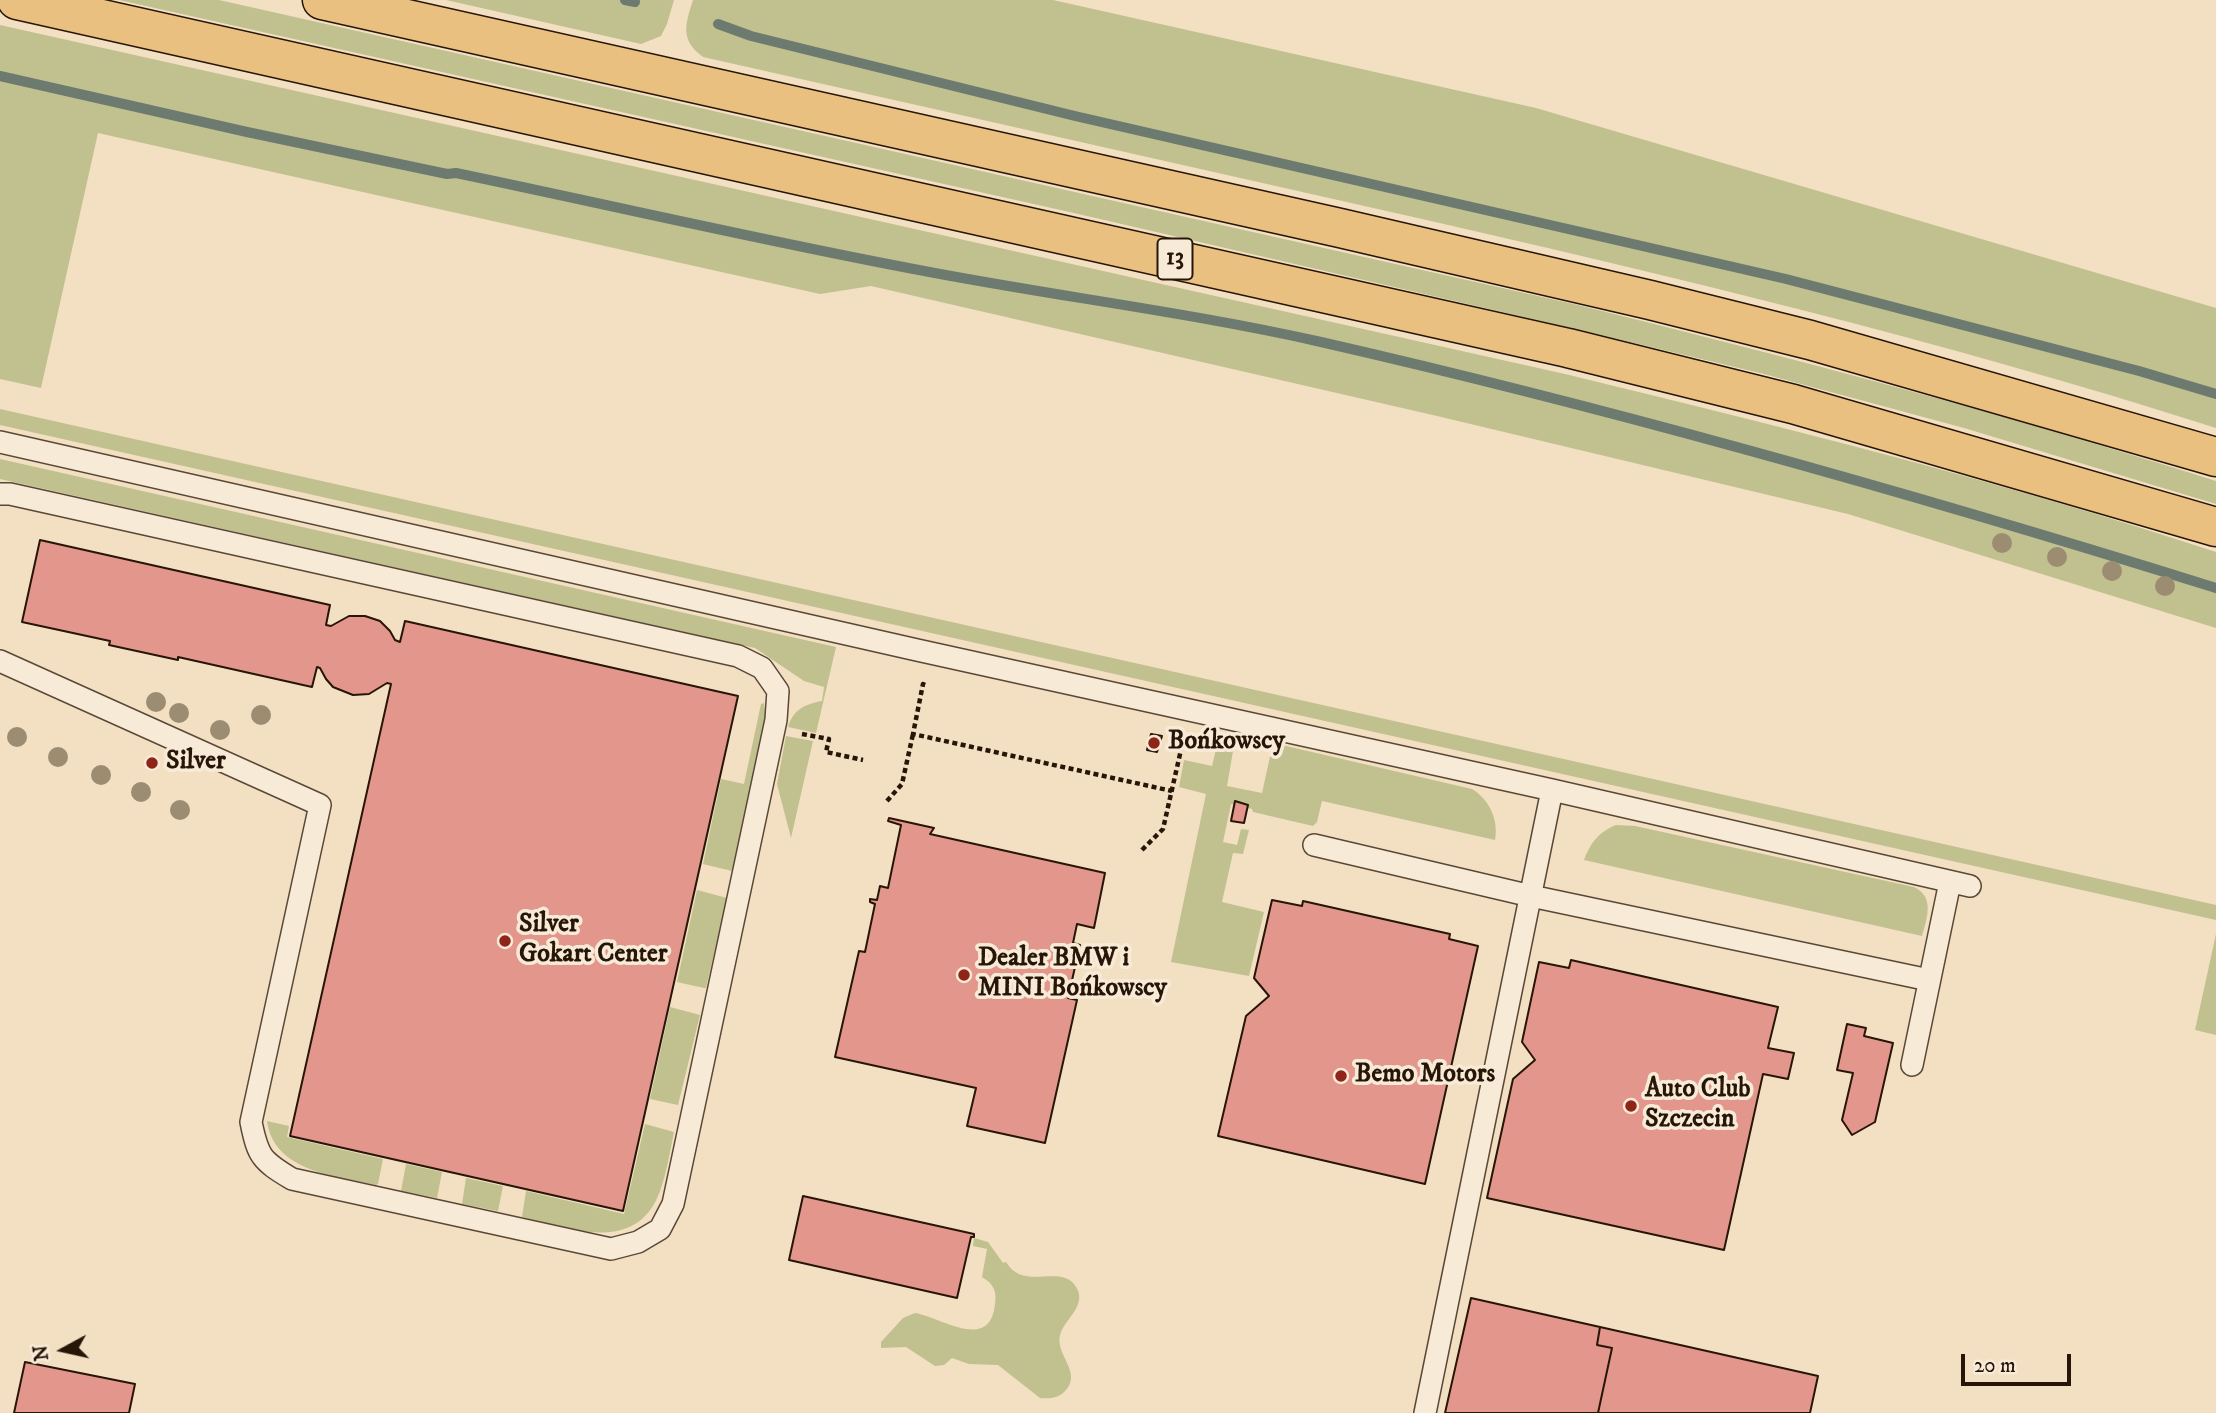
<!DOCTYPE html>
<meta charset="utf-8">
<style>
body{margin:0}
#map{position:relative;width:2216px;height:1413px;overflow:hidden;background:#f3dfc2;font-family:"IM FELL DW Pica",serif}
canvas{display:block}
.north{position:absolute;left:28px;top:1315px;width:70px;height:70px;-webkit-text-stroke:5px #f7ead7;paint-order:stroke;rotate:262deg;font-size:19px;font-weight:700;line-height:28px;text-align:center;color:#271607}
.north::after{content:'';display:block;margin:auto;width:24px;height:32px;background:#271607;clip-path:polygon(50% 0,100% 100%,50% 72%,0 100%)}
.scale{position:absolute;left:1961px;top:1354px;width:110px;height:32px;box-sizing:border-box;border:4px solid #271607;border-top:0;padding-left:9px;font-size:21px;line-height:24px;white-space:nowrap;color:#271607;-webkit-text-stroke:5px #f7ead7;paint-order:stroke}
</style>
<div id="map">
<canvas width="2216" height="1413"></canvas>
<div class="north">N</div>
<div class="scale">20 m</div>
</div>
<script>
const g = document.querySelector('canvas').getContext('2d');
g.lineJoin = 'round';
function fill(path, color) { g.fillStyle = color; g.fill(path, 'evenodd'); }
function stroke(path, color, width, dash) { g.strokeStyle = color; g.lineWidth = width; g.lineCap = dash ? 'butt' : 'round'; g.setLineDash(dash || []); g.stroke(path); }
function label(font, color, halo, rows, align = 'center') {
  g.font = font + ' "IM FELL DW Pica",serif'; g.lineWidth = 7; g.setLineDash([]); g.textBaseline = 'middle'; g.strokeStyle = halo; g.fillStyle = color; for (const [text, x, y, turn = 0] of rows) {
    g.save(); g.translate(x, y); g.rotate((+turn || 0) * Math.PI / 180); g.textAlign = isNaN(turn) ? turn : align; if (halo) g.strokeText(text, 0, 0); g.fillText(text, 0, 0); g.restore();
  }
}
fill(new Path2D(`
 M119,0H219L1578,305C1792,358 2006,414 2216,481V504L1964,428L1764,374L1576,329L1074,213Z
 M446,0H674L667,24L661,36L641,44Z
 M693,0H1053L1536,108L2216,308V428C1945,341 1668,275 1391,212C1162,160 933,109 703,57C680,40 685,25 693,0Z
 M0,25L1565,374C1783,427 2002,481 2216,552V628L1848,514L1437,416L871,286L820,294L98,133L41,388L0,379Z
 M0,409L2216,905V920L0,425Z
 M0,459L836,647L816,733L788,727C793,710 805,704 822,701L824,687L804,681L755,648L0,479Z
 M764,703L766,721L732,871L703,864L721,779L744,784L761,704Z
 M1220,733L1237,735L1235,743L1223,742L1222,749L1233,751L1227,786L1262,793L1273,743L1472,789C1489,799 1499,820 1495,840L1322,801L1317,822L1313,826L1253,812L1252,809L1231,804L1223,842L1237,845L1241,829L1249,830L1243,854L1233,853L1222,902L1264,912L1249,976L1171,962L1206,794L1179,787L1184,760L1212,766Z
 M786,736L813,741L791,838L777,784Z
 M1616,825L1635,826L1914,887C1935,897 1927,918 1922,936L1584,860C1591,842 1599,832 1616,825Z
 M697,890L727,898L706,988H704L677,982Z
 M2216,934V1035L2195,1030Z
 M670,1007L700,1015L678,1105L650,1099Z
 M267,1121L289,1126L287,1137L383,1159L378,1184L376,1185C336,1176 274,1172 267,1121Z
 M645,1124L674,1132C670,1151 667,1172 660,1191C637,1255 570,1229 522,1217L526,1191L624,1214Z
 M406,1164L442,1172L437,1198L401,1191Z
 M466,1178L503,1186L498,1211L462,1204Z
 M974,1238L988,1242L1003,1263L1006,1262C1023,1291 1058,1265 1074,1284C1089,1303 1068,1316 1061,1332C1052,1353 1084,1372 1065,1391C1059,1398 1049,1399 1040,1398L998,1365L969,1364L952,1358L944,1365L935,1366L906,1347L881,1348V1342L903,1318L915,1313C941,1317 990,1353 995,1304C997,1292 994,1284 982,1277L987,1249L973,1246Z`), '#c1c08f');
stroke(new Path2D(`
 M625,0L635,2
 M718,24L751,36L1075,116L1786,279L2139,371L2216,394
 M0,76L247,132L447,174L456,173C610,205 764,241 919,270C1053,296 1188,312 1321,342C1623,411 1921,496 2216,588`), '#6d7a6f', 10);
const building = new Path2D(`
 M40,540L330,605L326,625L331,626L349,616H365L380,621L390,631L395,640L400,642L405,621L738,696L623,1211L290,1136L391,684L387,683L369,694L353,695L333,687L326,679L320,668L317,667L312,687L178,657V660L109,645L110,641L22,622Z
 M1151,734L1162,736L1157,752L1147,750Z
 M1235,801L1248,805L1244,823L1231,821Z
 M889,818L934,828L930,834L1105,873L1094,928L1077,924L1073,943L1080,945L1068,998L1077,1000L1045,1143L967,1126L976,1088L835,1057L859,951L865,952L875,904L870,902V899L877,900L880,886L888,888L901,825L888,821Z
 M1272,900L1302,906L1303,901L1450,934L1449,939L1478,946L1425,1184L1218,1136L1246,1016L1269,996L1254,978Z
 M1571,960L1778,1007L1768,1048L1794,1053L1788,1079L1763,1074L1724,1250L1487,1198L1513,1079L1535,1060L1522,1042L1539,962L1569,968Z
 M1847,1024L1866,1028L1864,1036L1893,1043L1875,1122L1852,1135L1842,1120L1853,1073L1837,1070Z
 M803,1196L974,1234V1237H971L957,1298L789,1260Z
 M1471,1298L1600,1327L1597,1345L1612,1348L1598,1413H1445Z
 M1600,1327L1818,1376L1810,1413H1598L1612,1348L1597,1345Z
 M25,1362L135,1384L129,1413H14Z`);
fill(building, '#e2968c');
stroke(building, '#271607', 2);
const service = new Path2D(`
 M0,442L917,650L1552,790L1970,886
 M0,494H10L738,656L762,668L778,691L776,720L673,1204L660,1229L638,1242L611,1249L292,1179C262,1161 258,1157 251,1122L320,805L0,661
 M1314,845L1531,896L1929,980
 M1912,1065L1950,882
 M1425,1413L1552,790`);
const primary = new Path2D(`
 M17,0L1568,348L1793,404L2216,527
 M322,0L1340,228L1650,300L1810,340L2216,457`);
stroke(service, '#5a4836', 24);
stroke(primary, '#271607', 41);
stroke(new Path2D(`
 M925,685L923,684L913,734L1172,791
 M802,734L829,739L826,752L863,760
 M887,801L902,784L913,734
 M1142,850L1163,829L1183,741L1180,740`), '#271607', 4.5, [5, 3.5]);
stroke(service, '#f7ead7', 21);
stroke(primary, '#eac081', 38);
g.fillStyle = '#9c8c72';
for (const [x, y] of [
 [2002,543],
 [2057,557],
 [2112,571],
 [2165,586],
 [156,702],
 [179,713],
 [261,715],
 [220,730],
 [17,737],
 [58,757],
 [101,775],
 [141,792],
 [180,810]
]) { g.beginPath(); g.arc(x, y, 10, 0, 2 * Math.PI); g.fill(); }
for (const [x, y, r, color] of [
 [1154,743,7,"#8f2418"],
 [152,763,7,"#8f2418"],
 [505,941,7,"#8f2418"],
 [964,975,7,"#8f2418"],
 [1341,1076,7,"#8f2418"],
 [1631,1106,7,"#8f2418"]
]) { const dot = new Path2D(); dot.arc(x, y, r, 0, 2 * Math.PI); g.fillStyle = color; g.fill(dot); stroke(dot, '#f7ead7', 2.5); }
for (const [x, y, w] of [
 [1175,259,35]
]) { const box = new Path2D(); box.roundRect(x - w / 2, y - 20.5, w, 41, 5); g.fillStyle = '#f7ead7'; g.fill(box); stroke(box, '#271607', 2); }
label('bold 24px', '#271607', null, [
 ["13",1175,259]
]);
label('bold 26px', '#271607', '#f7ead7', [
 ["Bońkowscy",1168,743],
 ["Silver",166,763],
 ["Silver",519,926],
 ["Gokart Center",519,956],
 ["Dealer BMW i",978,960],
 ["MINI Bońkowscy",978,990],
 ["Bemo Motors",1355,1076],
 ["Auto Club",1645,1091],
 ["Szczecin",1645,1121]
], 'left');
</script>
